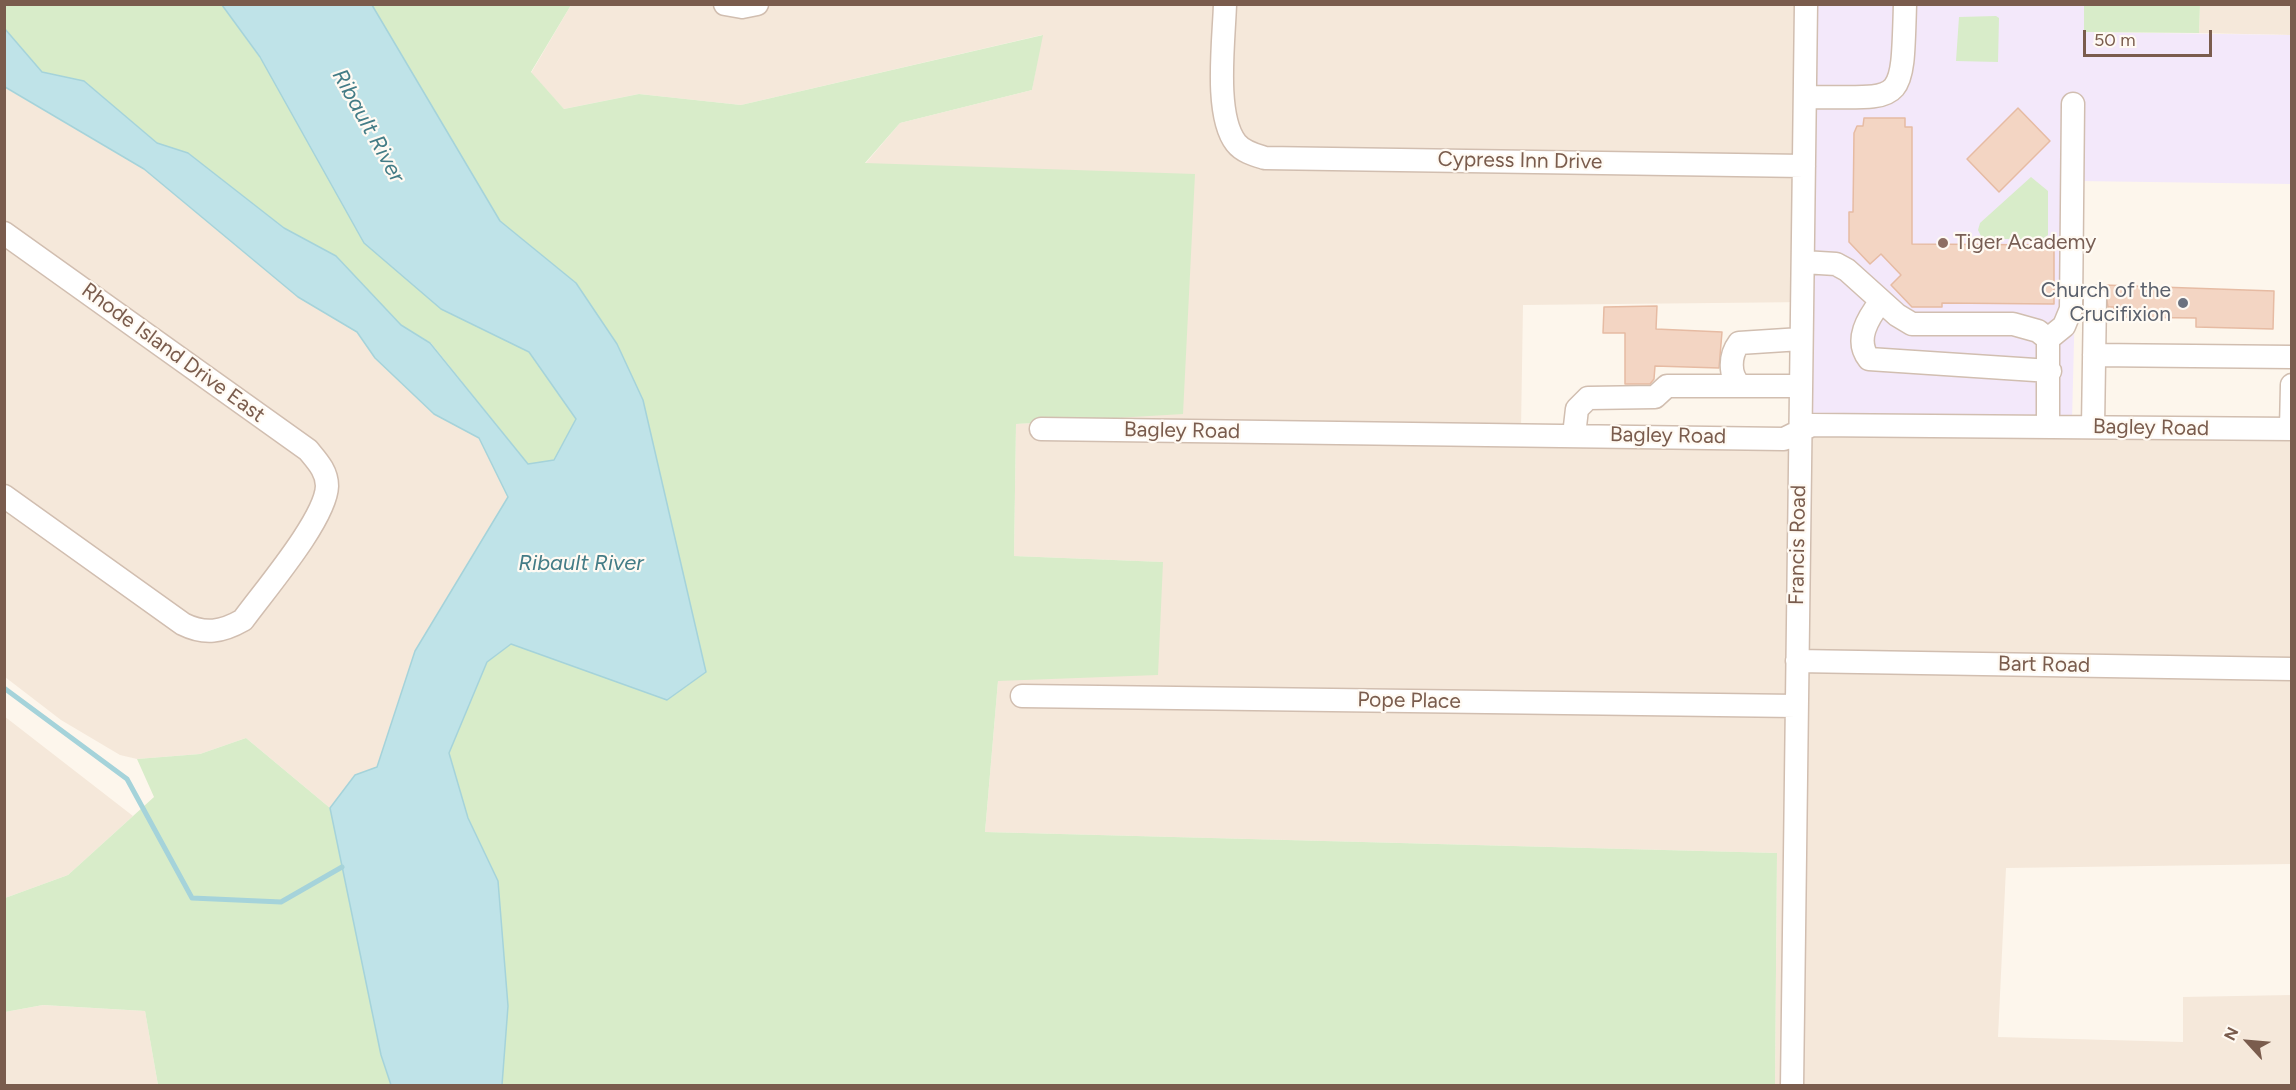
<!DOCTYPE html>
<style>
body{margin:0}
#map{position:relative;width:2296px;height:1090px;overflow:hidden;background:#fdf6ec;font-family:Figtree,sans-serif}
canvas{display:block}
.frame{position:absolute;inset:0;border:6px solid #7a5c4d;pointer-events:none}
.north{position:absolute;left:2218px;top:1012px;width:60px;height:60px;-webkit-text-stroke:4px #fffaf3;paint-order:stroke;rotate:296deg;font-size:16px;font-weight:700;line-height:24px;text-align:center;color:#7a5c4d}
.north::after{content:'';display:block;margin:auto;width:21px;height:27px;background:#7a5c4d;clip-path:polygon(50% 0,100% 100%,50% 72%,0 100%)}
.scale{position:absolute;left:2083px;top:30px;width:129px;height:27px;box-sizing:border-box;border:3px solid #7a5c4d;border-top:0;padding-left:8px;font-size:18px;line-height:21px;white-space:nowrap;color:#7a5c4d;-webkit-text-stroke:4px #fffaf3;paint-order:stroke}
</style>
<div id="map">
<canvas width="2296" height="1090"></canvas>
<div class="frame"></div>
<div class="north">N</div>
<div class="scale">50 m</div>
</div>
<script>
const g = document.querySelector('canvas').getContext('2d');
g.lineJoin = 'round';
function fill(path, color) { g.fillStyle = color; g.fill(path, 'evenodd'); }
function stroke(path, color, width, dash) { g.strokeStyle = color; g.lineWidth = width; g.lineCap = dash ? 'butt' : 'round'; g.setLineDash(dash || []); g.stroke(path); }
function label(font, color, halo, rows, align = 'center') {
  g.font = font + ' Figtree,sans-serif'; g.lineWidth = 4.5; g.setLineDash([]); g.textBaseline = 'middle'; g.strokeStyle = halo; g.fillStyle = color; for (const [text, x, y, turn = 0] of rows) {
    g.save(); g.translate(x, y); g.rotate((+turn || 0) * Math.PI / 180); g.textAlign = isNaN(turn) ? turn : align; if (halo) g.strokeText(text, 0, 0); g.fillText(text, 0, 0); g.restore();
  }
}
fill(new Path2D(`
 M571,5H1813L1809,302L1523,305L1521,429L1788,431L2291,422V864L2006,868L1998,1037L2183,1042V997L2291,995V1085H1775L1777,853L985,832L998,681L1162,562L1014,556L1016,424L1183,413L865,164L900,123L1032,90L1042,35L741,105L639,94L564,109L531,73Z
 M2200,5H2291V35L2199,33Z
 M4,87L144,169L298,297L357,332L375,358L434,414L479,438L508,497L415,651L377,767L355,775L330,808L246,738L200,754L137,759L120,755L61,720L5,677Z
 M4,716L133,816L68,875L5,898Z
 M43,1005L145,1011L158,1085L5,1086V1012Z`), '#f5e8da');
fill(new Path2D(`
 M1813,5H2084V32L2291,35V184L2078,181L2072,421L1808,416Z`), '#f3e8fa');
fill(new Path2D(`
 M4,5H222L441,309L529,352L576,419L554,461L528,464L431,343L401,325L336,256L284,228L188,153L157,143L84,81L42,72L5,29Z
 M372,5H571L531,72L564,109L639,94L741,105L1043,35L1032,90L900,123L865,163L1195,174L1183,414L1016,424L1014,556L1163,562L1158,675L998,681L985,832L1777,853L1775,1085H502L508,1006L498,881L468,818L449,753L487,662L511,644L667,700L706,672L643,400L617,344L576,283L500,221Z
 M2084,5H2200L2199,33L2084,32Z
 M1996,16L1999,18L1998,62L1956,61L1959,17Z
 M2031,177L2048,191V235L2042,239H1987L1981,236L1978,230L1980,223Z
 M246,738L330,808L381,1055L391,1085H158L145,1011L43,1005L5,1012V898L68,875L154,797L137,759L200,754Z`), '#d8ecc9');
const water = new Path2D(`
 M222,5H372L500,221L576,283L617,344L643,400L706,672L667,700L511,644L487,662L449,753L468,818L498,881L508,1006L502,1085H391L381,1055L330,808L355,775L377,767L415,651L508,497L479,438L434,414L375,358L357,332L298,297L144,169L5,87V29L42,72L84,81L157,143L188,153L284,228L336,256L401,325L430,343L528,464L554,460L576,419L529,352L441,309L364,243L260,57Z`);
fill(water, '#bfe3e8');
stroke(water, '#a5d3da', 1.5);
stroke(new Path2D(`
 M4,688L127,779L192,898L281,902L342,867`), '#a5d3da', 5);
const building = new Path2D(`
 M2018,108L2050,141L1999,192L1967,159Z
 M1864,118H1905V127H1912V244L2054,245V304L1942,303V307H1912L1891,285L1901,275L1881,254L1870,264L1849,242V212H1853L1854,133L1857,126H1863Z
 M2104,285L2274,291L2273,329L2196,327V318L2113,317L2114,307H2108Z
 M1657,306L1656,329L1722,332L1719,368L1655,366L1654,379L1650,384H1625V333H1603L1604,307Z`);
fill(building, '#f3d5c3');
stroke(building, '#e6bba3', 1.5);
const minor = new Path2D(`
 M725,4L742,7L757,4
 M1225,4C1224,40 1214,115 1236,143C1243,152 1255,155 1265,158L1804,166
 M1805,97C1905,97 1902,109 1905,4
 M4,233L308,450C317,461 327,471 327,486C326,519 264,591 243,620C222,632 205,635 183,624L4,496
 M1803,262L1836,264L1847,270L1897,315L1912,324H2013L2038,331L2048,339V427
 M1881,301C1868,318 1854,340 1869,359L2050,371
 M2048,339L2064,326L2071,309L2073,104
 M2094,355L2292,357
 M1801,386H1741C1728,375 1730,355 1739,343L1801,339
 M2093,427L2095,297
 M1041,429L1784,439L1812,425L2292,429
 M2291,429L2292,385
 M1574,435L1577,409L1588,398L1655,397L1667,386H1741
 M1797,661L2292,669
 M1022,696L1796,706
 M1792,1086L1806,4`);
stroke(minor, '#d1beb0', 25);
stroke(minor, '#fff', 22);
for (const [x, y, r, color] of [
 [1943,243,6,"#8d6e63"],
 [2183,303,6,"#6b7280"]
]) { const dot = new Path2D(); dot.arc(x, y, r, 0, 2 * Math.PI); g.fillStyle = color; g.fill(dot); stroke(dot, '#fffaf3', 2); }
label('21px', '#7a5c4d', '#fffaf3', [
 ["Cypress Inn Drive",1520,161,1],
 ["Rhode Island Drive East",173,353,36],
 ["Bagley Road",2151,428,1],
 ["Bagley Road",1182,431,1],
 ["Bagley Road",1668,436,1],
 ["Francis Road",1798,545,-89],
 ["Bart Road",2044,665,1],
 ["Pope Place",1409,701,1]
]);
label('21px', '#785e54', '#fffaf3', [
 ["Tiger Academy",1955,243]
], 'left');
label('21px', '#5b616d', '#fffaf3', [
 ["Church of the",2171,291],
 ["Crucifixion",2171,315]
], 'right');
label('italic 22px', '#437c86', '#fffaf3', [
 ["Ribault River",368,126,61],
 ["Ribault River",581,564]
]);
</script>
